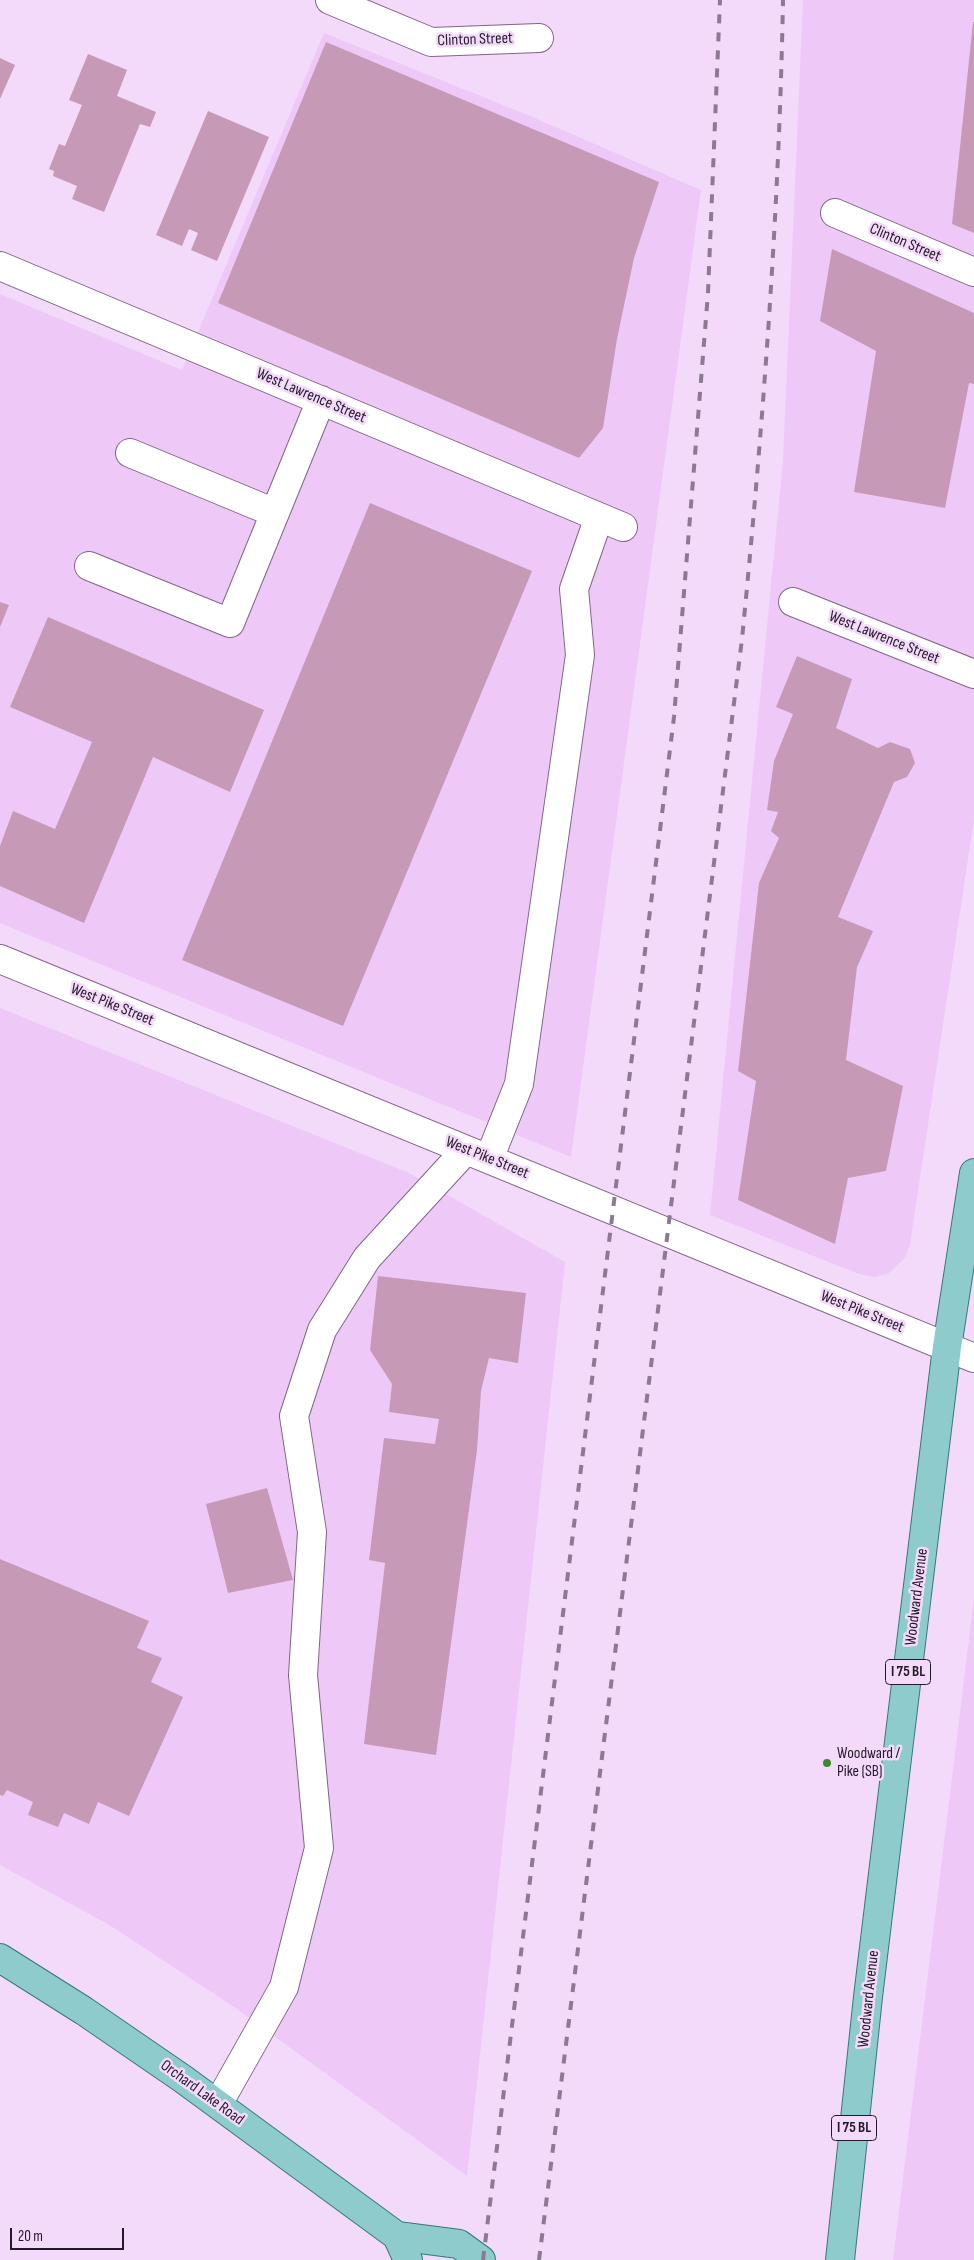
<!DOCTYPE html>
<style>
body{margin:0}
#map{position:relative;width:974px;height:2260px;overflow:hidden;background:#f3d9fa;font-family:"Sofia Sans Condensed",sans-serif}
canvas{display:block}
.scale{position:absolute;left:10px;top:2228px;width:114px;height:22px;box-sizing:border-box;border:2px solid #241928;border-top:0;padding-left:6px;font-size:15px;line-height:18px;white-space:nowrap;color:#241928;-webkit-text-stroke:4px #f3d9fa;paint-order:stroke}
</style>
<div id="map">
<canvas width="974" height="2260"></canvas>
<div class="scale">20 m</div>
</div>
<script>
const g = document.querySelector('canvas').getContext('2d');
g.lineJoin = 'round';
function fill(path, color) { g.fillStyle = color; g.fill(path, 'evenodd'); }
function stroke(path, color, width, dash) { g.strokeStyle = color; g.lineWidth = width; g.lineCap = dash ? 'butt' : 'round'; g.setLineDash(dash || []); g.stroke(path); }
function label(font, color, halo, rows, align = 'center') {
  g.font = font + ' "Sofia Sans Condensed",sans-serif'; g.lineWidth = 5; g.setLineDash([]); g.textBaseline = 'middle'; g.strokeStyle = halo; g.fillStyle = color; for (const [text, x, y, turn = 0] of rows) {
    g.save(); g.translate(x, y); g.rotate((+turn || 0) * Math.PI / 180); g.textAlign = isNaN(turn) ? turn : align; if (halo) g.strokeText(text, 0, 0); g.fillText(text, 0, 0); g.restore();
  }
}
fill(new Path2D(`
 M803,0H974V819L910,1244L905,1258L889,1273L875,1277L859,1274L710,1215L783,461Z
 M324,33L530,116L701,190L571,1157L0,923V294L182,370Z
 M0,1008L409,1173L565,1262L467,2176L234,2007L111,1926L0,1865Z
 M974,1598V2260H893Z`), '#eec9f8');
fill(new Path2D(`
 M973,22H974V233L952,224Z
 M326,42L659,182L634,258L617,339L603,428L579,458L218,303Z
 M88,54L127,70L117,96L156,112L150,127L140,124L104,212L72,199L77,186L53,176L54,171L49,169L59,144L65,146L82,105L69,100Z
 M0,58L15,65L0,99Z
 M208,111L269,137L217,261L191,250L198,233L189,229L182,246L156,235Z
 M832,249L974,313V384L969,383L945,508L854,492L876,351L820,321Z
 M370,503L532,571L343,1026L182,960Z
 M0,602L9,605L0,627Z
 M48,617L264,710L230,792L153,757L84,923L0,886V846L13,811L55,829L92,742L10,707Z
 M797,656L852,679L836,728L878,748L890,742L910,749L915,763L907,777L894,782L838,917L873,931L857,967L846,1060L903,1086L886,1171L848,1178L835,1244L738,1200L756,1081L738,1071L759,883L779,838L771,831L778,812L767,810L774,761L793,714L776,707Z
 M378,1276L526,1293L518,1363L489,1358L481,1391L477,1450L436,1755L364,1744L385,1563L369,1560L384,1438L435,1444L439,1419L389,1412L392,1384L370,1350Z
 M267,1488L293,1580L228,1593L206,1504Z
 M0,1559L149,1621L137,1648L162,1658L151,1682L183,1697L129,1816L98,1802L89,1824L64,1813L58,1827L28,1815L33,1802L7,1790L3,1796L0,1795Z`), '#c69ab7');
const minor = new Path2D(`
 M330,0L431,42L539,38
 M835,213L974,272
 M0,266L623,527
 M130,453L275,513
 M89,566L230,623L321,400
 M793,602L974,674
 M0,959L974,1358
 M489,1159L519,1084L580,655L574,589L599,517
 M218,2104L284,1987L319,1848L303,1675L312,1532L294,1416L322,1330L367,1258L466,1150`);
const major = new Path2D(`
 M0,1958L84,2011L183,2079L397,2236L459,2244L481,2260
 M397,2236L408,2260
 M840,2260L868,1997L947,1347L974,1173`);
stroke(minor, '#826589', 30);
stroke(major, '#37767e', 30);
stroke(minor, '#fff', 28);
stroke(major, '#8dcbcd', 28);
stroke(new Path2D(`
 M483,2260L674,717L708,293L720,0
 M539,2260L742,639C763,426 779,213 783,0`), '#8c7a92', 4, [9, 9]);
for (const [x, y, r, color] of [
 [827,1763,5,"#42872b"]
]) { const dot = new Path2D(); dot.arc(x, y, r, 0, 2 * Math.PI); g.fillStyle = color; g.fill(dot); stroke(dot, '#f3d9fa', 2); }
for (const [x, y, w] of [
 [908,1672,45],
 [854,2128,45]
]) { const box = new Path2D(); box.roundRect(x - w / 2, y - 12.5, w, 25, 4); g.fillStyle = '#f3d9fa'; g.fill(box); stroke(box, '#241928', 1); }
label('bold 15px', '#241928', null, [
 ["I 75 BL",908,1672],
 ["I 75 BL",854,2128]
]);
label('16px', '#241928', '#f3d9fa', [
 ["Clinton Street",475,40,-2],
 ["Clinton Street",905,243,23],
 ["West Lawrence Street",311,396,23],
 ["West Lawrence Street",884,638,22],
 ["West Pike Street",112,1005,22],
 ["West Pike Street",487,1158,22],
 ["West Pike Street",862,1312,22],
 ["Woodward Avenue",917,1597,-83],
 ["Woodward Avenue",869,1999,-84],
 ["Orchard Lake Road",202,2093,36]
]);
label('16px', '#241928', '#f3d9fa', [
 ["Woodward /",837,1754],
 ["Pike (SB)",837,1772]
], 'left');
</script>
